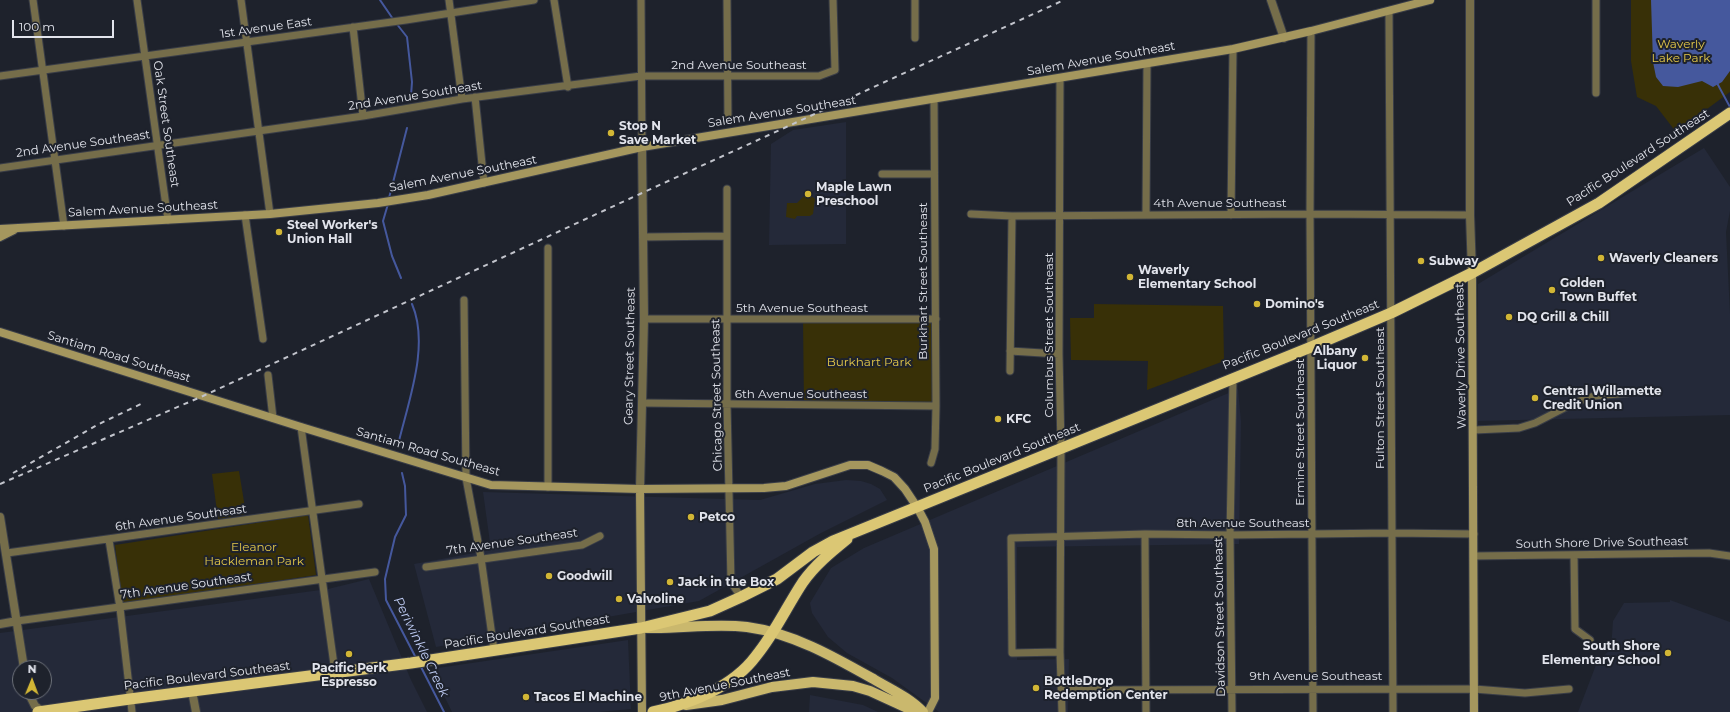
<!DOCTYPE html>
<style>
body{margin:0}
#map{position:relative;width:1730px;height:712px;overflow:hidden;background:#1e222c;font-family:Montserrat,sans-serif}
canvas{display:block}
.north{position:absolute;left:12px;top:660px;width:40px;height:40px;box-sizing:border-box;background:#1e222c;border:1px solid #6c7079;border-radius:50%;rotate:1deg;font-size:11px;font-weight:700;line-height:16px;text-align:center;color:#e2e4ec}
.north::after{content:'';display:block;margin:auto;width:14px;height:18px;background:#d2b635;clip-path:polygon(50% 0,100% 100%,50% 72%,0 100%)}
.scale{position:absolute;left:12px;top:20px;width:102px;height:18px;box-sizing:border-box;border:2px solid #e2e4ec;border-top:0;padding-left:5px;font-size:12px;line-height:14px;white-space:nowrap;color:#e2e4ec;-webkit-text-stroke:3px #1e222c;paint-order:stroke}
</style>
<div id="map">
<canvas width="1730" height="712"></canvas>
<div class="north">N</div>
<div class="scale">100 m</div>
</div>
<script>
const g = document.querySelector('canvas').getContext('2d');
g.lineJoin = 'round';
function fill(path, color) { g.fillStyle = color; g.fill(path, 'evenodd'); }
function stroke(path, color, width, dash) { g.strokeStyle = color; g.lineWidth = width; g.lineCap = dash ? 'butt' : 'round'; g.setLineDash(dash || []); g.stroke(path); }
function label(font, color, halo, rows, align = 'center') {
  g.font = font + ' Montserrat,sans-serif'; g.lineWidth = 4; g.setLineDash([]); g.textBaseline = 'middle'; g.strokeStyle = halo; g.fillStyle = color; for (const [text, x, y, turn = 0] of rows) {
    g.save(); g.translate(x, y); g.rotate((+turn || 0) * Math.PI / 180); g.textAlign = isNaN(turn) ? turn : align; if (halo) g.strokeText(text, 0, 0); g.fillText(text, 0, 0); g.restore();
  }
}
fill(new Path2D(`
 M846,122V244L769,245L771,144L793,130Z
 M1704,148L1730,187V211L1726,232L1730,314V415L1478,421V284Z
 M1238,389L1241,422L1239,544L1017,547V660L1069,659L1068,712H939L892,678L847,653L828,637L812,613L810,603L831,568L864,548Z
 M846,480L861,481L871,484L880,489L887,500L821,533L699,601L436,647L414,564L491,550L483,492L760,500L815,484Z
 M369,579L411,680L427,712H0V633L328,589ZM20,668H44V692H20Z
 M1670,600L1730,622V712H1578L1599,657H1602L1611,649L1613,621L1624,603L1670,602Z
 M628,640L631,709L599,712H452L431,669Z
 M810,695L863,705L878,712H809Z`), '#242939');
fill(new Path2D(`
 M1631,0H1730V92L1676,132L1656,106L1637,97L1631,61Z
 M805,195H810L815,199L813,214L810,216H797L795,219L786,217L787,203H797Z
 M1094,304L1223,306L1224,361L1147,390L1148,361L1071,360L1070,318H1094Z
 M803,319H936V406L804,405Z
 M239,471L246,514L218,519L212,474Z
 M308,515L316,575L122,604L115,545Z`), '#383007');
fill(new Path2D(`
 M1730,0V71L1722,82L1713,87L1702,81L1678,87L1663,86L1656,77L1653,62L1651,0Z`), '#45589d');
stroke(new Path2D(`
 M380,0L393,19
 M396,23L407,37L412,82L411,96
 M1717,83L1730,107
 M389,198L407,128
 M388,204L383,221L392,256L401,278
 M398,445C408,402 430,346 412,304
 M402,473L405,486L406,515L395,537L385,579L386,600L416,658
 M420,665L444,712`), '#45589d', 2);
const minor = new Path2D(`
 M33,0L64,226
 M137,0L168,220
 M241,0L270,214
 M449,0L462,99
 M554,0L568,87
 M641,0L642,147
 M727,0L728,120
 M915,0V38
 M1596,0V93
 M1389,12L1393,712
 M353,27L363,116
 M1311,31L1310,214L1313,712
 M0,76L406,20L534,0
 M1060,78L1059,354L1061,448L1060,652L1062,712
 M475,97L484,183
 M0,168L363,116L462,99L641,76H819L835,70L833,0
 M882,174H934
 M727,189V404L731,582L741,597
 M971,214L1012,216L1310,214L1470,215
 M245,215L263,339
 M1146,215L1147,64
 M1231,215L1233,49
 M643,237L727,236
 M464,300L466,478L481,558L494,650
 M644,319H936
 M1010,351L1059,354
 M1010,371L1012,216
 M268,375L273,418
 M642,403L936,406
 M301,427L335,672
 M1474,430L1519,428L1535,423L1574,403L1594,396L1628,393
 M931,463L935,449L936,406L934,99
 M548,487V248
 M1145,534L1146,712
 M109,540L120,608L132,712
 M7,553L359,504
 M1574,555L1575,629L1590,640
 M1474,556L1709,553L1730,556
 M426,567L582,545L600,536
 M17,621L375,572
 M1060,652L1012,653L1011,538L1145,534L1230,535L1392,533L1474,534
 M1062,690L1474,689L1525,693L1569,689
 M1232,712L1230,535L1233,378`);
const tertiary = new Path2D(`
 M1271,0L1284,38
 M1470,0V215L1472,273
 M640,489L644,319L642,147
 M0,517L24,668
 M0,624L17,621
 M192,691L196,712
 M28,692L35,706L42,711`);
const secondary = new Path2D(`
 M0,229L270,214L378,203L428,195L642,147L1233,49L1311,31L1430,0
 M0,237L14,230
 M1472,273L1474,712
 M0,332L301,427L491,485L640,489L764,488L786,486L850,465H868L882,471L894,477L905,489L917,507L925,522L934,549L935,698L928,712
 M640,489L642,712`);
const primary = new Path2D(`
 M647,628C681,629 713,623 747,627C793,633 836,658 875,680C892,690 910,698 923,712
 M686,705L722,700L772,687L813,682L853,686L870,691L916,712`);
const trunk = new Path2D(`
 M38,712L130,699L411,663L641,628L710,611L741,597L777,579L813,552L833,541L1311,347L1391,313L1472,273L1599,203L1730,113
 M653,712C690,704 733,687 756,656C775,633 787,606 803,582C815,565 831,552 847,539`);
stroke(minor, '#393d47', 9);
stroke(tertiary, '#393d47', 10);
stroke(secondary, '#393d47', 10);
stroke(primary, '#393d47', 12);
stroke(trunk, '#393d47', 13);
stroke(minor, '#756d4a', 7);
stroke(tertiary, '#756d4a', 8);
stroke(secondary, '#a5975e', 8);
stroke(primary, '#cab86d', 10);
stroke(trunk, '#dbc774', 11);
stroke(new Path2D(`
 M13,473L99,424L143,403
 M0,484L203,396L642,193L1064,0`), '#c2c4cc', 2, [5, 5]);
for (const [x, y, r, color] of [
 [611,133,4,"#d2b635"],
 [808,194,4,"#d2b635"],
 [279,232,4,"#d2b635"],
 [1601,258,4,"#d2b635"],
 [1421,261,4,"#d2b635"],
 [1130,277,4,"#d2b635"],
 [1552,290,4,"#d2b635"],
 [1257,304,4,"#d2b635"],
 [1509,317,4,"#d2b635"],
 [1365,358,4,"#d2b635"],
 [1535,398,4,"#d2b635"],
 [998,419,4,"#d2b635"],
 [691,517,4,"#d2b635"],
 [549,576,4,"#d2b635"],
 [670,582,4,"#d2b635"],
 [619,599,4,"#d2b635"],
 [1668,653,4,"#d2b635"],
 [349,654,4,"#d2b635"],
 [1036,688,4,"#d2b635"],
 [526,697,4,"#d2b635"]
]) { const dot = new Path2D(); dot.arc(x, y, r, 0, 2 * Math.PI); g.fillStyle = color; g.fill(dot); stroke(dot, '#1e222c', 1.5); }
label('12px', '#e2e4ec', '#1e222c', [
 ["1st Avenue East",266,28,-8],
 ["Salem Avenue Southeast",1101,59,-10],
 ["2nd Avenue Southeast",739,65],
 ["2nd Avenue Southeast",415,96,-9],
 ["Salem Avenue Southeast",782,112,-9],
 ["Oak Street Southeast",166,124,82],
 ["2nd Avenue Southeast",83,144,-8],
 ["Pacific Boulevard Southeast",1638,158,-33],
 ["Salem Avenue Southeast",463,174,-11],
 ["4th Avenue Southeast",1220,203],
 ["Salem Avenue Southeast",143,209,-3],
 ["Burkhart Street Southeast",923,281,-90],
 ["5th Avenue Southeast",802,308],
 ["Columbus Street Southeast",1049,335,-90],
 ["Pacific Boulevard Southeast",1301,335,-22],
 ["Geary Street Southeast",630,356,-89],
 ["Waverly Drive Southeast",1461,356,-91],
 ["Santiam Road Southeast",119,357,17],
 ["6th Avenue Southeast",801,394],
 ["Chicago Street Southeast",717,395,-91],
 ["Fulton Street Southeast",1380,398,-90],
 ["Ermine Street Southeast",1300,432,-90],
 ["Santiam Road Southeast",428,452,16],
 ["Pacific Boulevard Southeast",1002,458,-22],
 ["6th Avenue Southeast",181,518,-8],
 ["8th Avenue Southeast",1243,523],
 ["7th Avenue Southeast",512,542,-8],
 ["South Shore Drive Southeast",1602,543,-1],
 ["7th Avenue Southeast",186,586,-8],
 ["Davidson Street Southeast",1220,617,-91],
 ["Pacific Boulevard Southeast",527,632,-9],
 ["Pacific Boulevard Southeast",207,676,-7],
 ["9th Avenue Southeast",1316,676],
 ["9th Avenue Southeast",725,685,-11]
]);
label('12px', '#e3c749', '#1e222c', [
 ["Waverly",1681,44],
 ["Lake Park",1681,58],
 ["Burkhart Park",869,362],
 ["Eleanor",254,547],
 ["Hackleman Park",254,561]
]);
label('bold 12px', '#e2e4ec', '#1e222c', [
 ["Stop N",619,126],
 ["Save Market",619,140],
 ["Maple Lawn",816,187],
 ["Preschool",816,201],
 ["Steel Worker's",287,225],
 ["Union Hall",287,239],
 ["Waverly Cleaners",1609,258],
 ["Subway",1429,261],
 ["Waverly",1138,270],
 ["Elementary School",1138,284],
 ["Golden",1560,283],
 ["Town Buffet",1560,297],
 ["Domino's",1265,304],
 ["DQ Grill & Chill",1517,317],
 ["Albany",1357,351,"right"],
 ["Liquor",1357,365,"right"],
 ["Central Willamette",1543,391],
 ["Credit Union",1543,405],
 ["KFC",1006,419],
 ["Petco",699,517],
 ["Goodwill",557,576],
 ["Jack in the Box",678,582],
 ["Valvoline",627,599],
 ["South Shore",1660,646,"right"],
 ["Elementary School",1660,660,"right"],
 ["Pacific Perk",349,668,"center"],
 ["Espresso",349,682,"center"],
 ["BottleDrop",1044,681],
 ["Redemption Center",1044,695],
 ["Tacos El Machine",534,697]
], 'left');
label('italic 13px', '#becbf3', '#1e222c', [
 ["Periwinkle Creek",421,647,64]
]);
</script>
